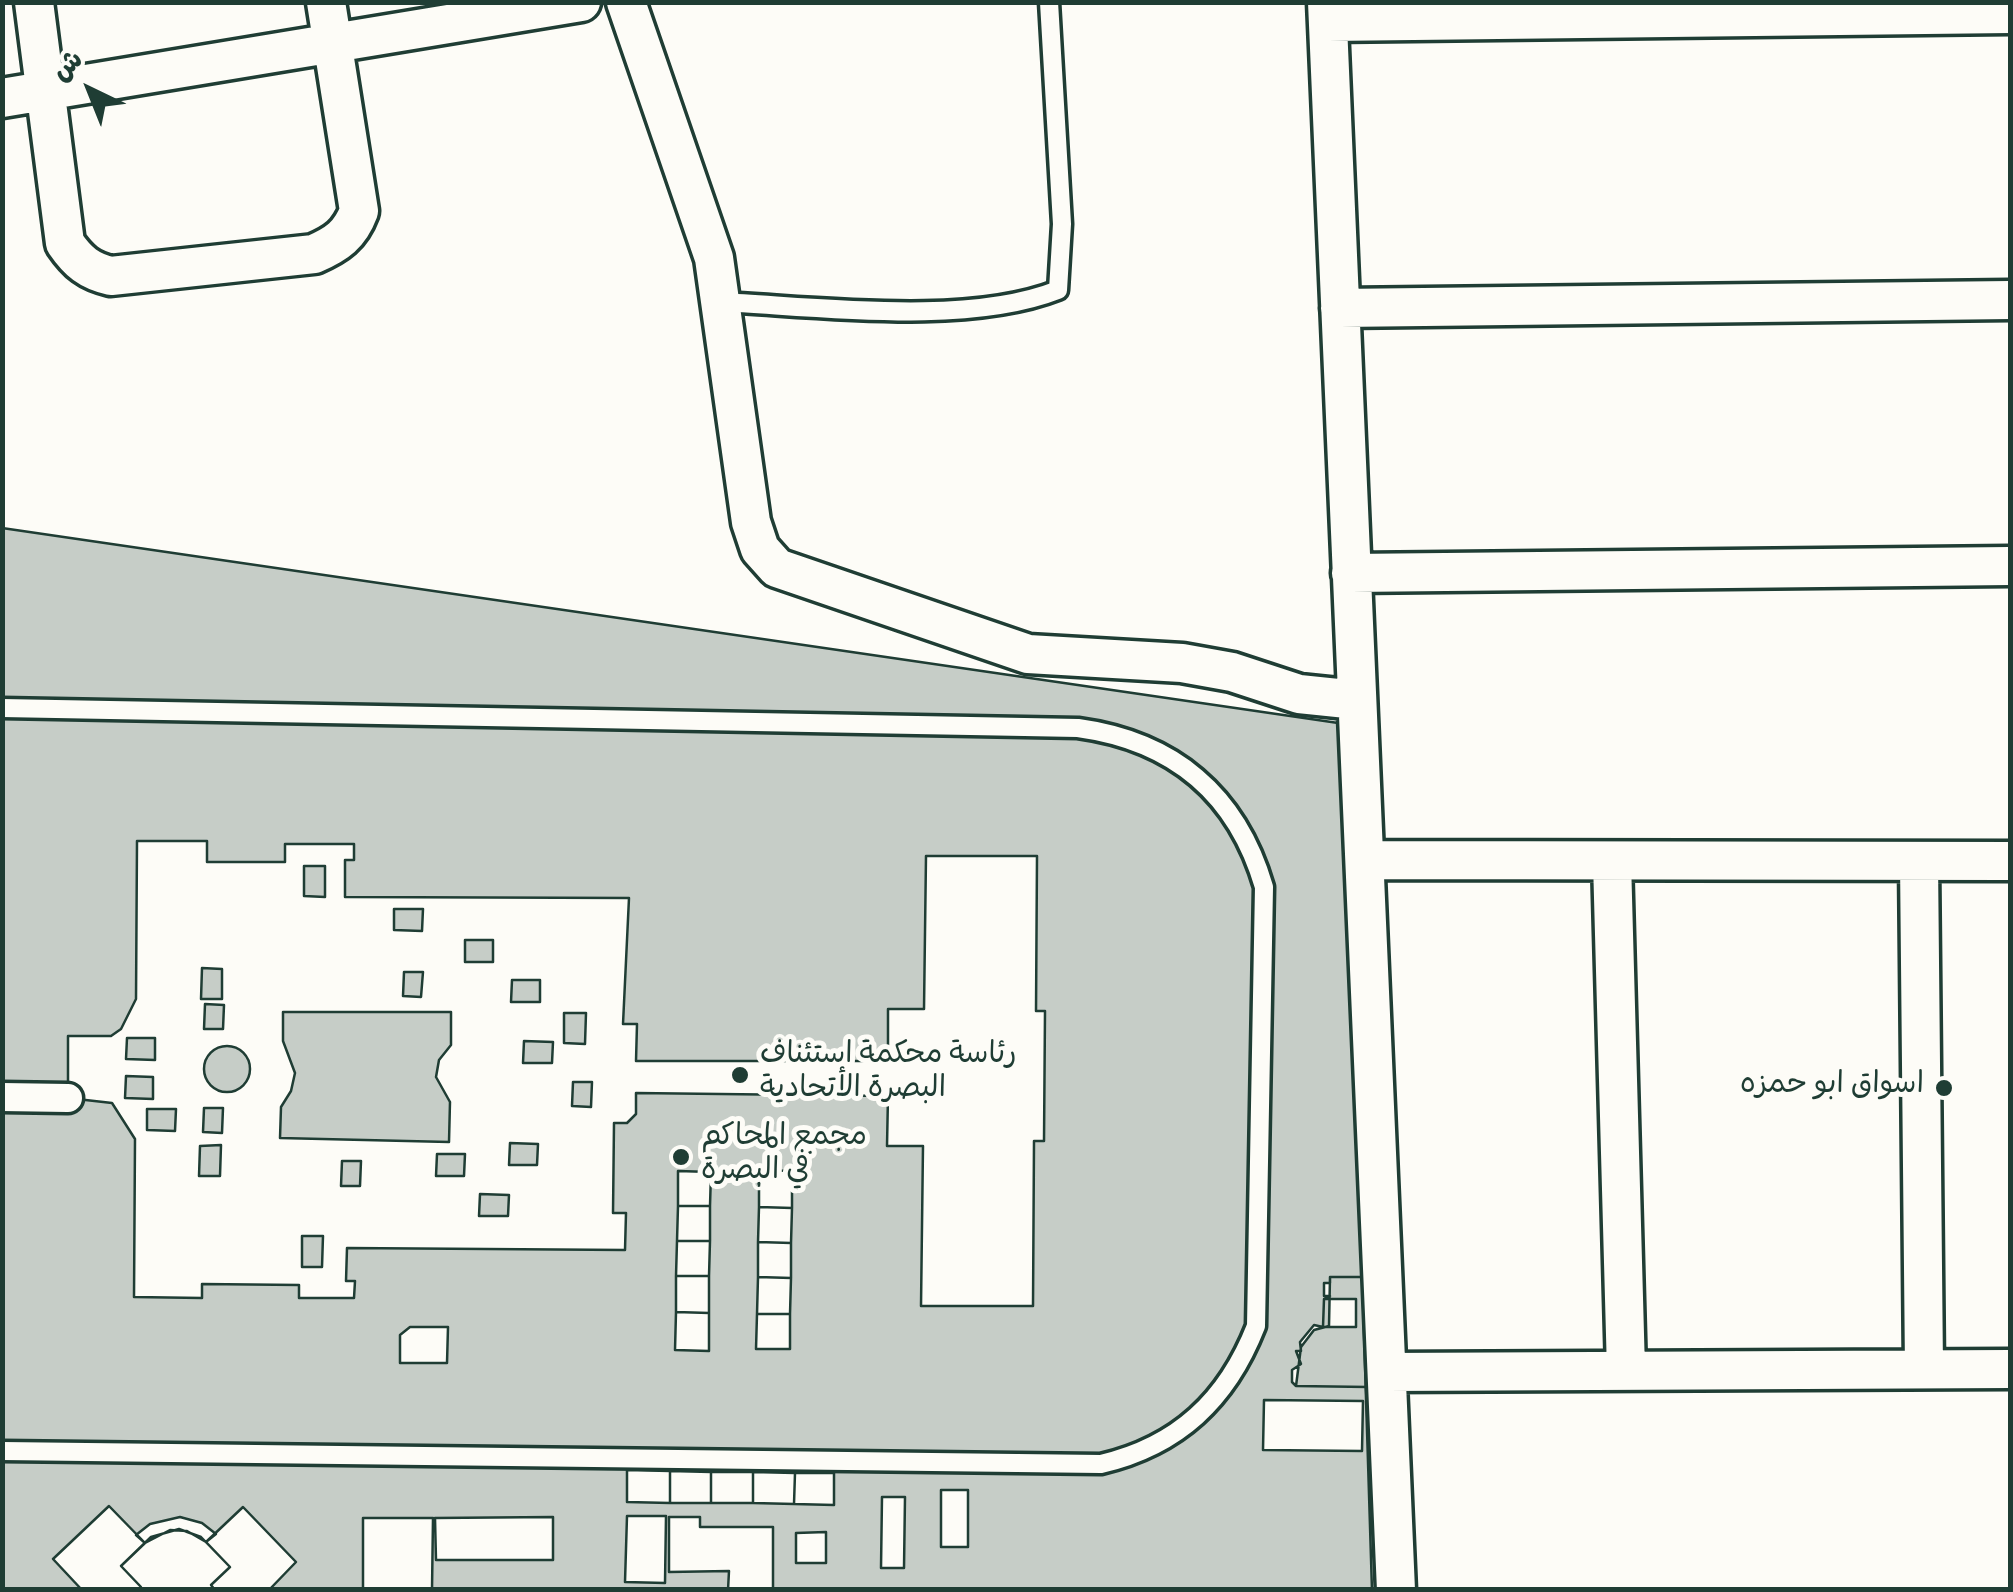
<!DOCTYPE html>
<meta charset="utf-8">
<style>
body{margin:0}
#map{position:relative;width:2013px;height:1592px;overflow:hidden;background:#fdfcf7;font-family:Dekko,"Playpen Sans Arabic",sans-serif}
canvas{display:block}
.frame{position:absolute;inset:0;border:5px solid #1f3d34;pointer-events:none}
.north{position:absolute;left:40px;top:40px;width:100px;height:100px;-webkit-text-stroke:8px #fdfcf7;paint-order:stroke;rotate:317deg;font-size:28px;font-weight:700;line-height:40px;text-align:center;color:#1f3d34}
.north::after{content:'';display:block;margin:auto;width:35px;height:45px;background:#1f3d34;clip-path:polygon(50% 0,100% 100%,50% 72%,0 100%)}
</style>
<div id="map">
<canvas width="2013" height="1592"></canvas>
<div class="frame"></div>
<div class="north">ش</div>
</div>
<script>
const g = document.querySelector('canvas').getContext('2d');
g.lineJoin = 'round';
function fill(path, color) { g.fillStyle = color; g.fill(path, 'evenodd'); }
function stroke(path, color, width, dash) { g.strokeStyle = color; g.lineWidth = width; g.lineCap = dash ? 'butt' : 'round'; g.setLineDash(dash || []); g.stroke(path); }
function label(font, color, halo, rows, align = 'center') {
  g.font = font + ' Dekko,"Playpen Sans Arabic",sans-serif'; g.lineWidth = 10; g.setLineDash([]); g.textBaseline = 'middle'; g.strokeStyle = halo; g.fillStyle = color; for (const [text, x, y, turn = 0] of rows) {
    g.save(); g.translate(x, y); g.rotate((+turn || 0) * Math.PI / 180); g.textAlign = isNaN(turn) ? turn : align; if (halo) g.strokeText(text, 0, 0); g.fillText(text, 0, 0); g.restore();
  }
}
const building = new Path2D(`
 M2,528L1345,724L1372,1590H2Z
 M137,841H207V862H285V844H354V860H345V897L629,898L623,1024H637L636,1061H888V1009H924L926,856H1037L1036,1011H1045L1044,1141H1034L1033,1306H921L923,1146H887L888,1096L636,1093V1114L627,1123H614L613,1213H626L625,1250L347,1248L346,1281H355L354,1298H299V1285L202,1284V1298L134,1297L135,1139L112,1103L68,1098V1036H111L121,1029L136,999ZM283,1012H451V1045L439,1060L436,1077L450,1102L449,1142L280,1138L281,1107L291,1091L295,1073L283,1041Z
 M304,866H325V897L304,896Z
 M394,909H423L422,931L394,930Z
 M465,940H493V962H465Z
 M202,968L222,969V999H201Z
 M404,972H423L421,997L403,996Z
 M512,980H540V1002H511Z
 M205,1004L224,1005L223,1029H204Z
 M564,1013H586L585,1044L564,1043Z
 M127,1038H155V1060L126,1059Z
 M524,1041L553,1042L552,1063H523Z
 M204 1069a23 23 0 1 1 46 0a23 23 0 1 1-46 0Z
 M126,1076L153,1077V1099L125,1098Z
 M573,1082H592L591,1107L572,1106Z
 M204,1108H223L222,1133L203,1132Z
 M147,1109H176L175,1131L147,1130Z
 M510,1143L538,1144L537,1165H509Z
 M221,1145L220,1176H199L200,1146Z
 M437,1154H465L464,1176H436Z
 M342,1161H361L360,1186H341Z
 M759,1170L792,1171V1208L759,1207Z
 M678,1171L711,1172L710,1206H678Z
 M480,1194L509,1195L508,1216H479Z
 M678,1206H710V1241H677Z
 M759,1207L792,1208L791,1243L758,1242Z
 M302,1236H323L322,1267H302Z
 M677,1241H710L709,1276H676Z
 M758,1242L791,1243V1278L758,1277Z
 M676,1276H709V1313L676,1312Z
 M758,1277L791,1278L790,1314H757Z
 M1330,1277H1371L1368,1387L1296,1386L1292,1382V1370L1301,1364L1296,1351H1301L1300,1342L1314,1325L1323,1327L1324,1299L1330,1296H1324V1283H1330Z
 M1330,1277H1371L1368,1387L1296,1386L1301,1347L1314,1330L1329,1326Z
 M1324,1299H1356V1327H1323Z
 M676,1312L709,1313V1351L675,1350Z
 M757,1314H790V1349H756Z
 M410,1327H448L447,1363H400V1335Z
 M1264,1400L1363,1401L1362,1451L1263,1450Z
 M627,1470L670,1471V1503L627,1502Z
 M670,1471L711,1472V1503H670Z
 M711,1472H753V1503H711Z
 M753,1472L795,1473L794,1504L753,1503Z
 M795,1473H834V1505L794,1504Z
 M941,1490H968V1547H941Z
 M882,1497H905L904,1568H881Z
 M109,1506L145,1543L121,1566L141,1587L138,1590H82L53,1559Z
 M243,1507L296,1562L269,1590H215L211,1585L230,1567L206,1542Z
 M627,1516H666L665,1583L625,1582Z
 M180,1517L202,1523L216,1534L206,1542L187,1531L170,1530L145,1543L136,1535L150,1524Z
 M553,1517V1560H436L435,1518Z
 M669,1517H700V1527H773V1590H728L729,1571L669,1572Z
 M363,1518H433L432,1590H363Z
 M179,1529L201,1537L230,1567L211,1585L215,1590H138L141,1587L121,1566L151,1537Z
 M826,1532V1563H796V1533Z`);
fill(building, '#c6cdc7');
stroke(building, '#1f3d34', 2.5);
const service = new Path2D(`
 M721,302C820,307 967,326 1058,290L1062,224L1049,2
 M2,708L1078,728C1173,741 1237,794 1264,887L1256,1326C1227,1400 1178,1446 1101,1464L2,1451`);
const pedestrian = new Path2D(`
 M2,1097L68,1098`);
const minor = new Path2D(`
 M34,2L65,243C78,262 89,271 111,276L314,254C337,244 350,235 359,211L326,2
 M626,2L714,258L751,522L760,549L777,568L1028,654L1182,663L1232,672L1299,694L1357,700
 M1327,2L1396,1590
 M1328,22L2010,14
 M2,98L581,2
 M1340,308L2010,300
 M1351,573L2010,566
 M1365,860L2010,861
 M1612,861L1626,1371
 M1919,861L1924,1369
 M1387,1372L2010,1369`);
stroke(service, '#1f3d34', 25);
stroke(pedestrian, '#1f3d34', 35);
stroke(minor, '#1f3d34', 45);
stroke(service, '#fdfcf7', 18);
stroke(pedestrian, '#fdfcf7', 28);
stroke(minor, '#fdfcf7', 38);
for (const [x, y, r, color] of [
 [740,1075,10,"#1f3d34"],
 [1944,1088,10,"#1f3d34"],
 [681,1157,10,"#1f3d34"]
]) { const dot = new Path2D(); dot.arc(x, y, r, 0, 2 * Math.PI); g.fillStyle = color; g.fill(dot); stroke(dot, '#fdfcf7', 4); }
label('30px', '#1f3d34', '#fdfcf7', [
 ["رئاسة محكمة استئناف",760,1058],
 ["البصرة الأتحادية",760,1092],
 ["اسواق ابو حمزه",1924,1088,"right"],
 ["مجمع المحاكم",701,1140],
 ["في البصرة",701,1174]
], 'left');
</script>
